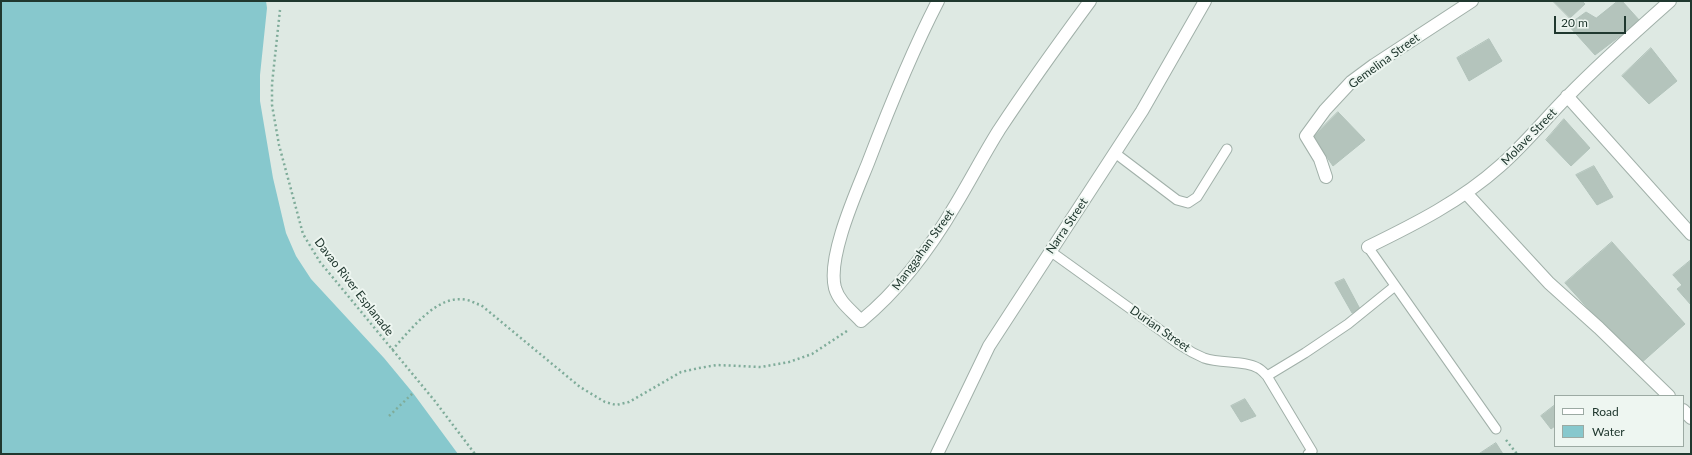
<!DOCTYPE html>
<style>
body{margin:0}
#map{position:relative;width:1692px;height:455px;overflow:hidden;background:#dee9e3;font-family:Lato,sans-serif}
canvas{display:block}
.frame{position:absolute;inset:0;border:2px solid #20382f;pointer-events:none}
.legend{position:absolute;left:1554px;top:395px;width:130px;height:52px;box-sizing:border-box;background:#eef6f1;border:1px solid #9caaa3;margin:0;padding:5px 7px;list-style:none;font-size:12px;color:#20382f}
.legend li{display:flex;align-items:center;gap:8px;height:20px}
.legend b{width:20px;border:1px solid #9caaa3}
.scale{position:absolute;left:1554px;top:16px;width:72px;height:18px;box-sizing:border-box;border:2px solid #20382f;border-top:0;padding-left:5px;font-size:12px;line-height:14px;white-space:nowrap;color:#20382f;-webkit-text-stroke:3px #eef6f1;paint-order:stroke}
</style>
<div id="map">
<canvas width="1692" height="455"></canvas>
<div class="frame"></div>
<ul class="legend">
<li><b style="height:5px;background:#fff"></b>Road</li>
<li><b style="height:11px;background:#87c8cd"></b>Water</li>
</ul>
<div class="scale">20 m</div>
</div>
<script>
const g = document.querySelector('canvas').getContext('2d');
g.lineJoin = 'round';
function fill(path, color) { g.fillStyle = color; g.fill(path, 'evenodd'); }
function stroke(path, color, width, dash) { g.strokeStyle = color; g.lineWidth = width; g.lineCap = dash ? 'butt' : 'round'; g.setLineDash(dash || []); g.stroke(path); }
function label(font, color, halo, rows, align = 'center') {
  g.font = font + ' Lato,sans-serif'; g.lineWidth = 4; g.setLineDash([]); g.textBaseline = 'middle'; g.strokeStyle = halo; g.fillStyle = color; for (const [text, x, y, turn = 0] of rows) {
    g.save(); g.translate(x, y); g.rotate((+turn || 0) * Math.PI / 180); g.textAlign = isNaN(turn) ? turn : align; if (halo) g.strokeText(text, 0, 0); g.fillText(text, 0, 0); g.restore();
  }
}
fill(new Path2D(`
 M1,1H266L267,8L260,75V101L273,178L286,233L296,256L311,279L384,358L413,393L458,454H1Z`), '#87c8cd');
const building = new Path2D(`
 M1553,1H1582L1585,4L1570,18Z
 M1618,1H1622L1640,21L1595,55L1568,25L1586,12L1596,18Z
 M1489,39L1502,61L1469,81L1457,58Z
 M1651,48L1677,81L1649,104L1622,76Z
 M1338,112L1365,140L1333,166L1313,137Z
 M1564,119L1590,148L1571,166L1546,140Z
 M1594,166L1613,197L1597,205L1576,175Z
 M1612,242L1685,324L1639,365L1565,283Z
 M1691,260V305L1677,289L1682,285L1673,275Z
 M1344,279L1360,309L1352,313L1335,283Z
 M1245,399L1256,416L1241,422L1231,406Z
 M1555,405V426L1551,429L1541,416Z
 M1496,443L1503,454H1479Z`);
fill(building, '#b4c4bc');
stroke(building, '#b1c2ba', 1);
const service = new Path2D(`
 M1115,153L1177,200L1188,203L1197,197L1227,149
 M1368,247L1496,429
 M1050,251L1160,330C1174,341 1187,351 1204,358C1221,364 1244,360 1258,368C1262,370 1265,374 1267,376L1312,451L1308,454
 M1267,376L1305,353L1348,324L1395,286`);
const minor = new Path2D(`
 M938,1C911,53 889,108 868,163C856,193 827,257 835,288C839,302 852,311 861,321C900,289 931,247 956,204C971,179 984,154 999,130C1028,86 1059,43 1090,1
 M1567,96L1691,234
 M1326,177L1320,159L1306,136L1325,110L1351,82L1374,65L1472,1
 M1466,193L1549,283L1599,328L1669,396
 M1368,247C1415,224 1461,201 1500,166C1524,145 1545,119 1568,96C1600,63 1635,32 1670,1
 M1683,410L1691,418
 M937,454L989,346L1142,111L1205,1`);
stroke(service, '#a1b0a9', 11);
stroke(minor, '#a1b0a9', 14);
stroke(new Path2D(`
 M280,10L272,84V105L279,145L303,234L320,262L434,400L475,454
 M392,350C410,331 437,293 467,300C472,301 476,304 481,305L580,387L605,402L616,405L629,402L681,372L699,368L717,365L761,367L789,362L812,354L847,331
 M389,416L413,393
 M1506,440L1517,454`), '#7fac9a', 2.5, [2, 3]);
stroke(service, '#fff', 9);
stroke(minor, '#fff', 12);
label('12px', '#20382f', '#eef6f1', [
 ["Gemelina Street",1384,61,-36],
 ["Molave Street",1529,137,-46],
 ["Narra Street",1067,226,-56],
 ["Manggahan Street",923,250,-54],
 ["Davao River Esplanade",354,287,52],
 ["Durian Street",1160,329,35]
]);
</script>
